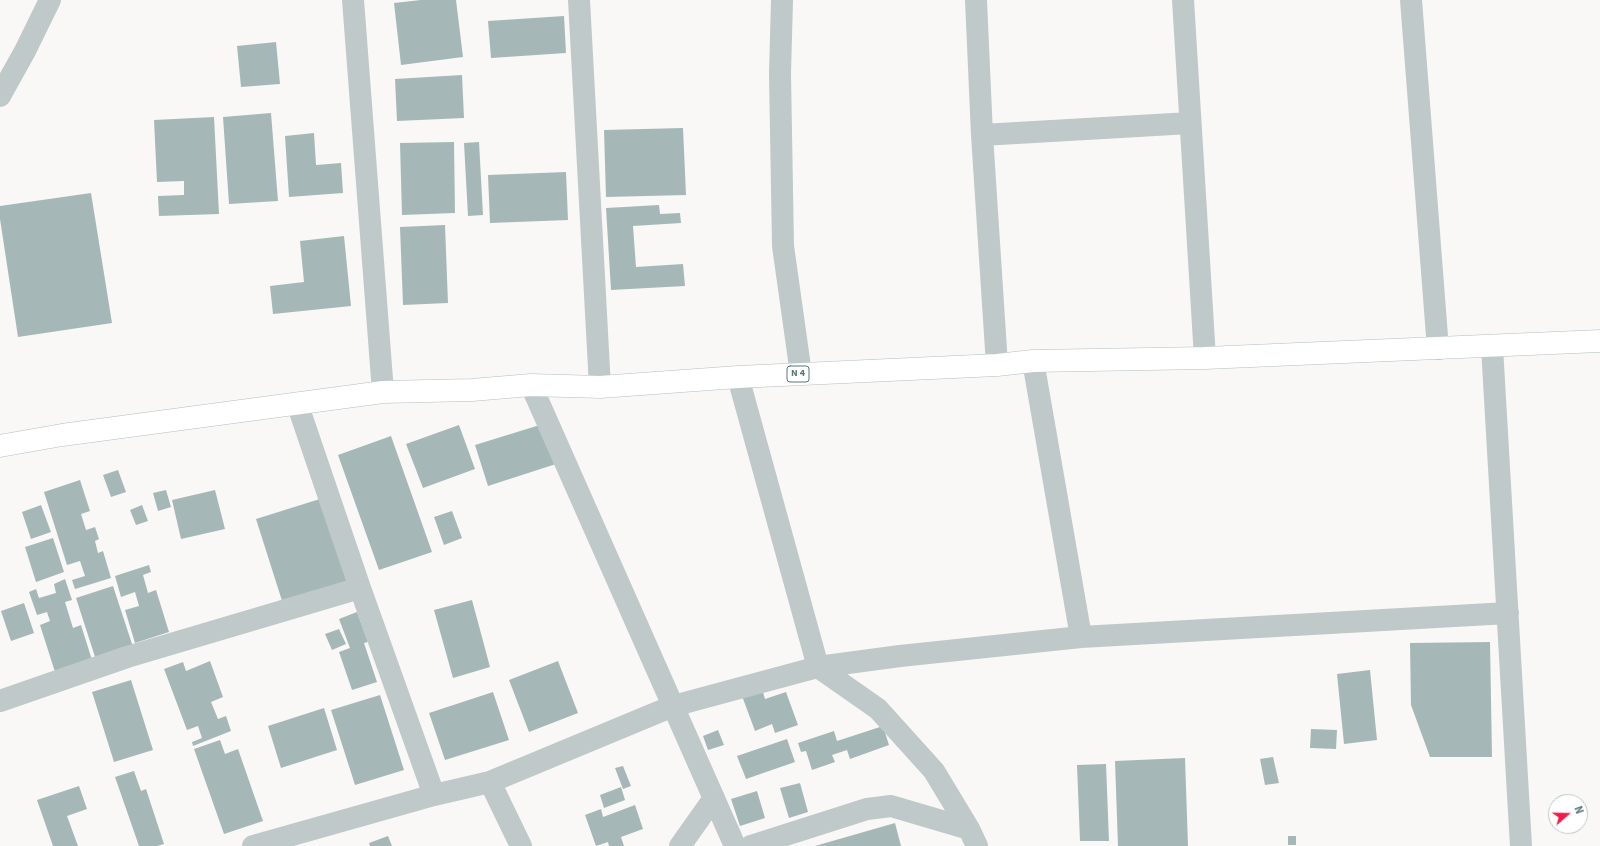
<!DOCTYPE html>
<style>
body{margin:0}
#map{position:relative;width:1600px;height:846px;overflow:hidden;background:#f9f8f6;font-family:"Source Sans 3",sans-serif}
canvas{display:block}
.north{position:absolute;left:1548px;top:794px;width:40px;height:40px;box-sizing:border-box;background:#fff;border:1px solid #bcc9c9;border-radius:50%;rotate:70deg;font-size:11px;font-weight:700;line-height:16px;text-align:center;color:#587878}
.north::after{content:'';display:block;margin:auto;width:14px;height:18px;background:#f41b4c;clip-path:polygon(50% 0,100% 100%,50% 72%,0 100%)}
</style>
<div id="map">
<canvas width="1600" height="846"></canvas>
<div class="north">N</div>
</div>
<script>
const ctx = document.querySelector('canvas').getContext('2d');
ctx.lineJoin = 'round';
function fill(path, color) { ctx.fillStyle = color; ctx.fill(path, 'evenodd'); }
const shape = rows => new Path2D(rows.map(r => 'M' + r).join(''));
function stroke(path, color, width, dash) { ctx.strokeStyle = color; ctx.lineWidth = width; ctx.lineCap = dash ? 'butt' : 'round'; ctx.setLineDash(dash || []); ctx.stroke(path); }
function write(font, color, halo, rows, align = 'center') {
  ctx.font = font + ' "Source Sans 3",sans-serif'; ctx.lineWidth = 4; ctx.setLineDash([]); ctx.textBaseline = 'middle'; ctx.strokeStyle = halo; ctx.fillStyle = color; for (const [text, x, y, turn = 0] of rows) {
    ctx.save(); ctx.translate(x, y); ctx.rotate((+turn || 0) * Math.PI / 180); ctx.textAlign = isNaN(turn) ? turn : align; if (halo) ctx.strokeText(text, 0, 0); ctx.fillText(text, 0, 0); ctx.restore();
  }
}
const building = shape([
 [421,0,456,0,463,57,401,65,394,3],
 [564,16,566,53,491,58,488,21],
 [276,42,280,84,241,87,237,46],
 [462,75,464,118,397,121,395,79],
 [271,113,278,201,229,204,223,117],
 [214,117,219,214,159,216,158,196,184,195,184,181,157,182,154,120],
 [683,128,686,195,606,197,604,130],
 [314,133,316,165,341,163,343,193,289,197,285,136],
 [454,142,455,213,402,215,400,143],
 [479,142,483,215,468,216,464,143],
 [566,172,568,220,490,223,488,175],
 [91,193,112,323,18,337,0,219,0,206],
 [659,205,660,214,680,213,681,223,633,226,636,267,683,264,685,286,611,290,606,208],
 [445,225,448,303,403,305,400,227],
 [344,236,351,306,273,314,270,286,304,282,300,241],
 [543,424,556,464,488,486,475,445],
 [459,425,475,469,423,488,406,444],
 [391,436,432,552,379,570,338,455],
 [118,470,126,492,111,497,103,475],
 [80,480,90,511,81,514,86,530,95,527,99,539,95,541,98,553,103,551,111,578,75,589,72,580,85,576,80,561,67,565,44,492],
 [166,490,171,507,158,511,153,493],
 [215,490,225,529,181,539,172,500],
 [323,498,350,583,283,604,256,519],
 [41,505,51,532,31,539,22,512],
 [142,505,148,521,136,525,130,510],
 [452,511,462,538,444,545,434,517],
 [53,538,64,572,36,582,25,547],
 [149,565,151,572,143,575,148,593,156,590,169,632,135,643,125,610,139,606,135,592,121,597,115,576],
 [65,579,72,600,65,602,73,628,81,625,92,660,55,672,40,625,50,621,47,612,37,615,29,592,36,589,39,598,56,593,54,584],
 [113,586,134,650,97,663,76,598],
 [472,600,490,667,453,678,434,610],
 [24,603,34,633,11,641,1,611],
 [357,612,368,642,364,643,377,682,352,690,339,652,350,648,339,619],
 [339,629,346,644,332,650,325,634],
 [1490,642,1492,757,1430,757,1411,705,1410,643],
 [210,661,223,697,211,702,218,719,226,716,231,731,193,746,192,742,202,738,198,726,187,730,164,669,183,662,186,671],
 [558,661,578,713,529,732,509,680],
 [1370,670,1377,740,1344,744,1337,674],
 [131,680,153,750,114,762,92,692],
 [762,689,765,699,786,692,798,725,775,733,772,724,755,731,742,696],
 [493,692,509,740,445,760,429,713],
 [380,695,404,770,355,785,331,710],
 [324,708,337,750,281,768,268,726],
 [883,726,889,745,850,759,847,750,832,755,835,762,812,770,806,751,801,752,798,743,834,731,837,741],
 [1311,729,1337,730,1336,749,1310,748],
 [718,730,724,745,708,750,703,736],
 [787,739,795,762,746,779,737,756],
 [220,740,225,754,238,749,263,821,224,834,194,749],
 [1273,757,1279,783,1265,785,1260,759],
 [1185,758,1188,846,1118,846,1115,761],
 [1106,764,1109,841,1080,841,1077,765],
 [623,766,631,786,623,789,615,768],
 [134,771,141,791,146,789,164,844,157,846,139,846,115,777],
 [800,783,808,812,789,818,780,788],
 [79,786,87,809,67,816,78,846,53,846,37,800],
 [621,787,625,800,604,808,600,795],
 [757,791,765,818,740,826,731,799],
 [635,805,643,829,621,837,624,846,609,846,608,842,596,846,585,815,601,809,603,817],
 [895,823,901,846,815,846],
 [388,836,392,846,370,846,369,843],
 [1288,836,1296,836,1296,845,1288,845]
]);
const minor = shape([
 [353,0,383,392],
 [579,0,600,387],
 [782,0,780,74,783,246,801,374],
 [976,0,982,135,997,365],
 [1183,0,1205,358],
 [1411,0,1438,349],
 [0,96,25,51,50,0],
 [982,135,1190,123],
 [1492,347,1521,846],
 [1033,361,1081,637],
 [738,377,818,667,878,709,934,771,969,829,977,846],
 [531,385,735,846],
 [297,403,360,588,434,795],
 [0,701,127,657,360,588],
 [490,782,521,846],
 [253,846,434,795,490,782,673,706,818,667,900,656,1081,637,1508,613],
 [680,846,714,798],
 [751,846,867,809,891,806,969,829]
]);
const major = shape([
 [0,446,62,435,383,392,472,390,531,385,600,387,738,377,997,365,1033,361,1205,358,1600,341]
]);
const shields = [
 [798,374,22]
];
const shieldNames = [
 ["N 4",798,374]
];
fill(building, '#a5b8b7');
stroke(major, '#b3bebe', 23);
stroke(minor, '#bfc9c9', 22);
stroke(major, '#fff', 22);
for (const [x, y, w] of shields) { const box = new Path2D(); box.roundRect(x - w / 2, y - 8, w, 16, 3); ctx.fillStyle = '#fff'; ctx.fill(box); stroke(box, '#587878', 1); }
write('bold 10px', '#587878', null, shieldNames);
</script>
